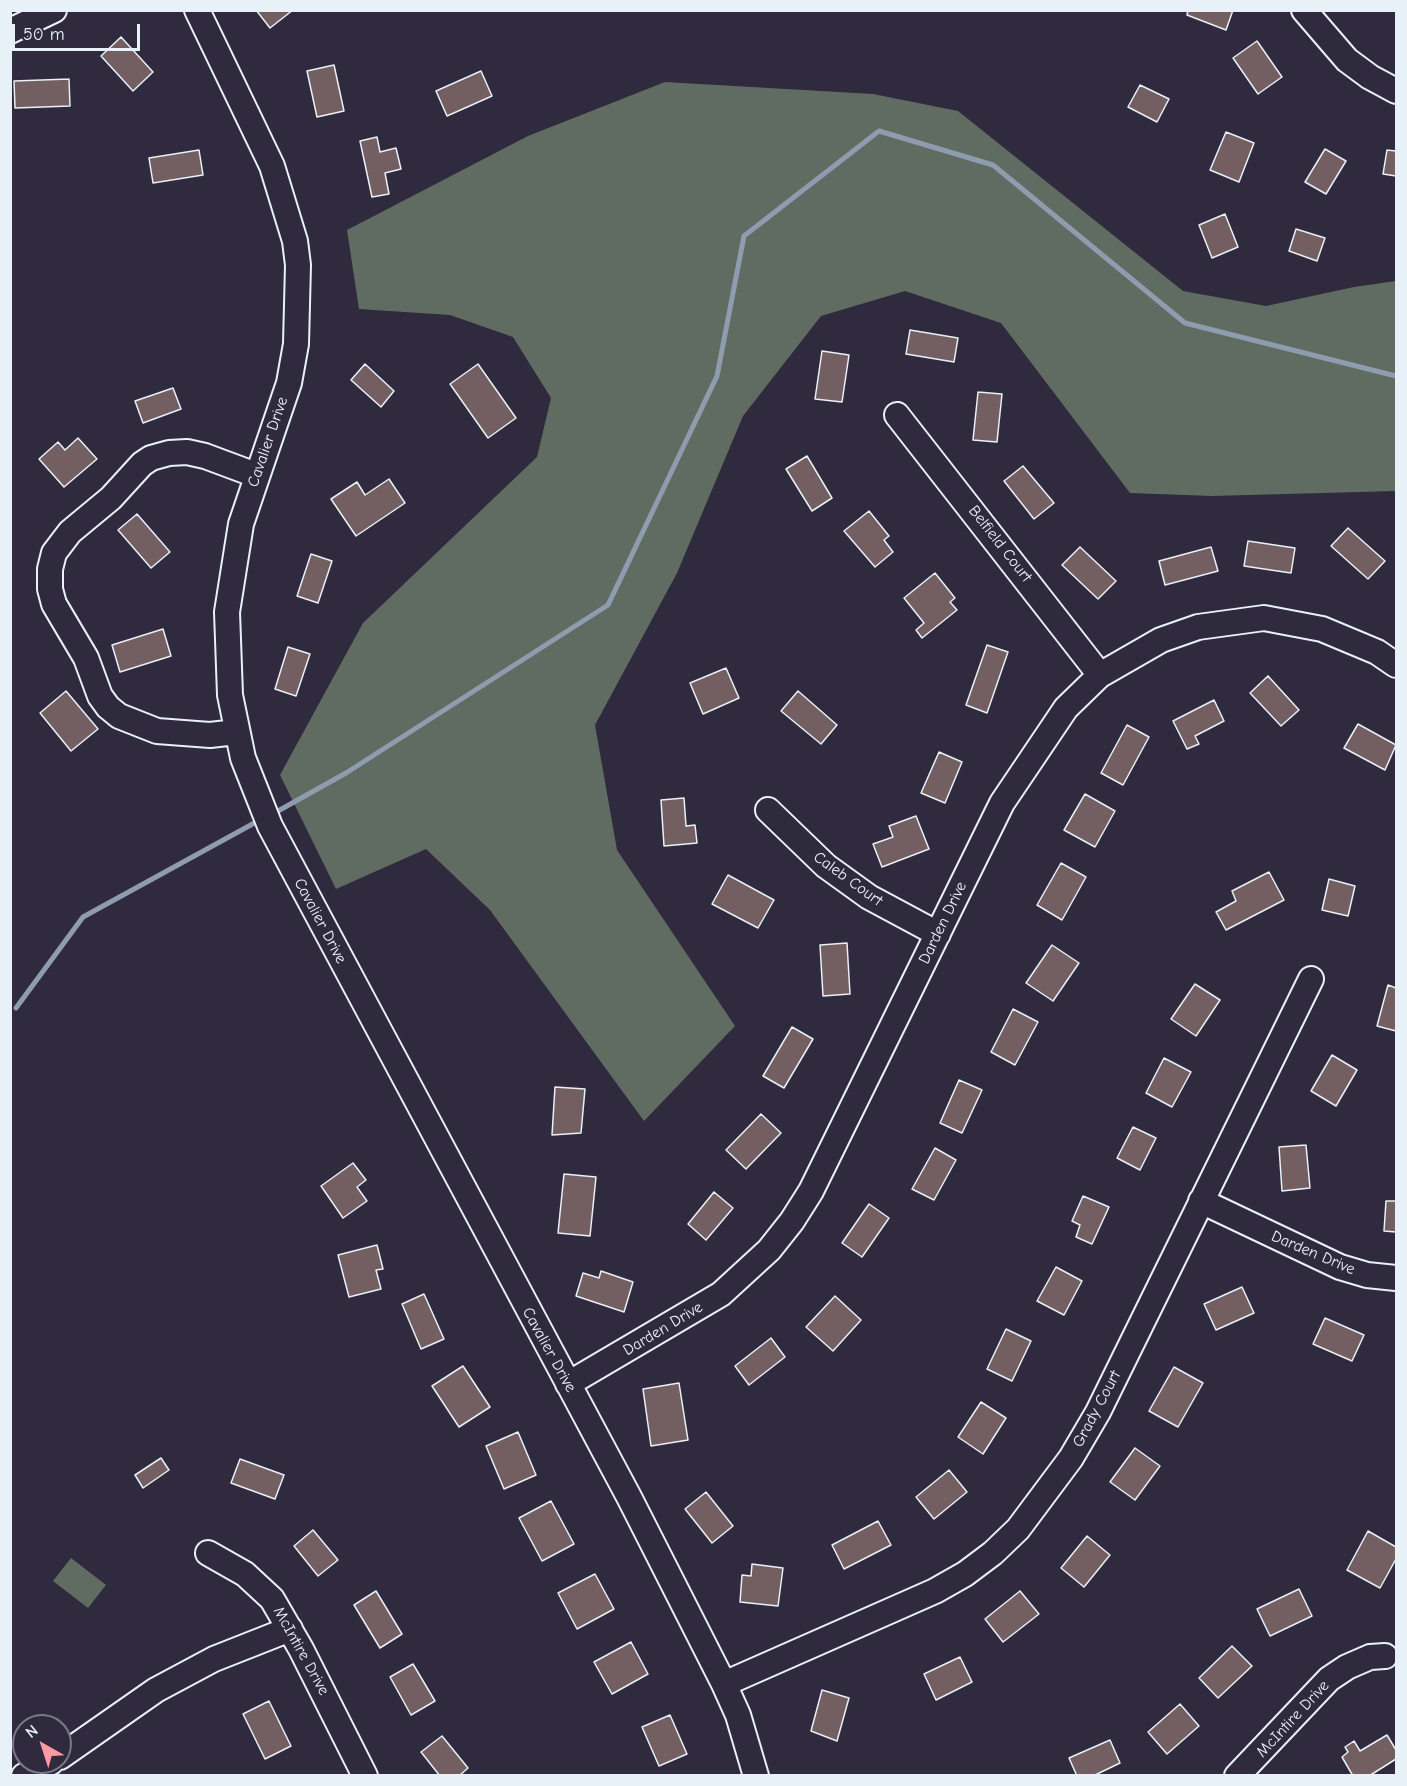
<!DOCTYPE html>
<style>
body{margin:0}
#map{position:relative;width:1407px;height:1786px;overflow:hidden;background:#2f2a3d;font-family:"Comic Neue",sans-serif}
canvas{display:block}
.frame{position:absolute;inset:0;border:12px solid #e8f1f8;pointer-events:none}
.north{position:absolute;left:12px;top:1714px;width:60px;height:60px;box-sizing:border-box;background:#2f2a3d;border:2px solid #797a88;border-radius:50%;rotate:321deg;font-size:16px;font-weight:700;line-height:24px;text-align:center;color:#e8f1f8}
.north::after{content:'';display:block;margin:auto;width:21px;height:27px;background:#ff9aa2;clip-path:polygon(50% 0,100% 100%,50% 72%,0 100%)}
.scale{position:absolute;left:12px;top:24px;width:128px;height:27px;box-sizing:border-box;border:3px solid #e8f1f8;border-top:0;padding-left:8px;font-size:18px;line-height:21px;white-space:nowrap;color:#e8f1f8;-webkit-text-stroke:4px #2f2a3d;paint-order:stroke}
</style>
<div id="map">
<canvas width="1407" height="1786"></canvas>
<div class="frame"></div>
<div class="north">N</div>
<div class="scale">50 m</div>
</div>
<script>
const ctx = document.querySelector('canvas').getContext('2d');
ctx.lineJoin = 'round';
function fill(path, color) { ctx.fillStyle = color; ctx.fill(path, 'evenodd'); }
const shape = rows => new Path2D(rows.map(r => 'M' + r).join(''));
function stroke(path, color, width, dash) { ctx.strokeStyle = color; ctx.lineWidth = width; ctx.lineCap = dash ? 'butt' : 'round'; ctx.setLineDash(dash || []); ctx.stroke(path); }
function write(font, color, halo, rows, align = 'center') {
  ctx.font = font + ' "Comic Neue",sans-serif'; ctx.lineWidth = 5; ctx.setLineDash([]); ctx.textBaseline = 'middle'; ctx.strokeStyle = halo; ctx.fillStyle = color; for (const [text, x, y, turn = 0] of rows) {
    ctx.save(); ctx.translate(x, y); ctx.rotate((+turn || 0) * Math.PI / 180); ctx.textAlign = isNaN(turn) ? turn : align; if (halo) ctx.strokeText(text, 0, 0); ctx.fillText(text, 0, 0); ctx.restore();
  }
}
const green = shape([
 [665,82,873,94,958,111,1183,291,1266,306,1354,287,1396,281,1396,491,1212,496,1130,493,1001,323,905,291,821,316,743,416,677,573,595,725,617,850,735,1026,644,1121,490,910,426,849,336,889,280,775,363,623,537,457,551,398,513,337,450,315,359,309,347,230,528,136],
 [71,1558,106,1585,88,1608,53,1581]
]);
const stream = shape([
 [278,811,346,773,608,605,717,376,744,236,879,131,993,165,1185,323,1396,376],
 [16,1008,83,917,258,821]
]);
const building = shape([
 [256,10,293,10,270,28,256,10],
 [1188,10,1233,10,1226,30,1187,15,1188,10],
 [121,37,153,72,133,91,101,56,121,37],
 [1257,41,1282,77,1258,94,1233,58,1257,41],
 [334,65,344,111,317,117,307,71,334,65],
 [481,71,492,96,447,116,436,91,481,71],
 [69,79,70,106,15,108,14,81,69,79],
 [1140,85,1169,99,1157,122,1128,107,1140,85],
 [1226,132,1254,143,1239,182,1210,170,1226,132],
 [377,137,380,152,396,148,401,169,385,173,389,194,372,197,360,141,377,137],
 [1325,149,1346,161,1326,194,1305,182,1325,149],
 [199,150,203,175,153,183,149,158,199,150],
 [1387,150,1396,151,1396,176,1383,174,1387,150],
 [1225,214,1238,247,1212,258,1199,225,1225,214],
 [1296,229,1325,238,1317,261,1289,251,1296,229],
 [910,330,958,338,954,362,906,354,910,330],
 [822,351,849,355,842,402,815,399,822,351],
 [365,364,394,391,381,407,351,380,365,364],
 [478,364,516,418,488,438,450,384,478,364],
 [173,388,181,409,143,423,135,401,173,388],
 [978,392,1002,394,997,442,973,440,978,392],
 [78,438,97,459,64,487,39,459,58,442,65,450,78,438],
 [807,456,832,498,812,511,786,469,807,456],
 [1023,466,1054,503,1034,519,1004,481,1023,466],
 [389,479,405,503,356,536,331,499,357,482,365,495,389,479],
 [869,511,889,536,884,540,893,552,875,567,844,531,869,511],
 [137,514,170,552,151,568,118,530,137,514],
 [1348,528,1385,561,1368,579,1331,546,1348,528],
 [1248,541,1295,548,1291,573,1244,566,1248,541],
 [1080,547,1116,581,1098,599,1062,565,1080,547],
 [1211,547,1218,571,1165,585,1159,561,1211,547],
 [311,554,332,561,318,603,297,596,311,554],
 [935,573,955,598,950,602,957,610,922,638,916,630,924,623,904,598,935,573],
 [163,629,171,656,120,672,112,645,163,629],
 [987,645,1008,652,987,713,966,705,987,645],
 [288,647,310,654,296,696,275,689,288,647],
 [726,668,739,698,703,714,690,683,726,668],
 [1268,676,1299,710,1281,726,1250,693,1268,676],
 [66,691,98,729,71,751,40,713,66,691],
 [798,691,837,725,821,744,781,711,798,691],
 [1214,700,1224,721,1195,736,1199,744,1187,749,1173,721,1214,700],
 [1358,724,1396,745,1385,770,1344,748,1358,724],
 [1127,725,1149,737,1123,785,1101,773,1127,725],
 [939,752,962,762,945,803,921,793,939,752],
 [1085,794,1115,811,1095,847,1064,830,1085,794],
 [684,798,686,826,695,825,697,843,664,846,661,800,684,798],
 [916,816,929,849,882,867,873,844,893,837,889,826,916,816],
 [1061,863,1086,877,1062,920,1037,905,1061,863],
 [1269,872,1284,900,1226,930,1216,912,1236,901,1232,891,1269,872],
 [728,875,774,900,758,928,712,904,728,875],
 [1329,879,1355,886,1348,916,1322,910,1329,879],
 [847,943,850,994,823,996,820,945,847,943],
 [1052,945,1079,963,1053,1001,1026,983,1052,945],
 [1195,984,1220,1000,1196,1036,1171,1019,1195,984],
 [1388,985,1396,988,1396,1031,1377,1026,1388,985],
 [1013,1009,1038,1022,1015,1065,991,1052,1013,1009],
 [792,1027,813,1039,784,1088,763,1076,792,1027],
 [1332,1055,1357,1070,1336,1106,1311,1091,1332,1055],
 [1164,1058,1191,1072,1172,1107,1146,1093,1164,1058],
 [959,1080,982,1090,962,1133,940,1123,959,1080],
 [555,1087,585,1089,581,1133,552,1135,555,1087],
 [761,1114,781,1133,746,1169,726,1150,761,1114],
 [1133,1127,1156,1138,1140,1170,1117,1158,1133,1127],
 [1306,1145,1310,1188,1282,1191,1279,1147,1306,1145],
 [935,1148,956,1160,934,1200,912,1189,935,1148],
 [353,1163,366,1180,357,1187,367,1201,343,1218,321,1186,353,1163],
 [564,1174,596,1177,590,1236,558,1233,564,1174],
 [714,1192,733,1208,706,1240,688,1224,714,1192],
 [1083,1196,1109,1207,1092,1244,1076,1237,1080,1225,1072,1221,1083,1196],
 [1386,1201,1396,1201,1396,1232,1384,1231,1386,1201],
 [869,1204,889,1218,862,1257,842,1243,869,1204],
 [377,1245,383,1269,376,1270,381,1289,349,1297,338,1255,377,1245],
 [1056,1267,1082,1281,1064,1315,1037,1301,1056,1267],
 [601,1271,633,1282,624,1312,576,1296,583,1273,599,1278,601,1271],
 [1242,1287,1254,1313,1216,1330,1204,1304,1242,1287],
 [424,1294,444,1339,421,1349,402,1304,424,1294],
 [835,1296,861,1320,833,1351,806,1327,835,1296],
 [1325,1318,1364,1335,1352,1361,1313,1344,1325,1318],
 [1006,1329,1031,1341,1012,1381,987,1369,1006,1329],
 [771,1338,785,1357,749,1385,735,1366,771,1338],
 [463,1366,490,1407,459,1427,432,1386,463,1366],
 [1174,1367,1203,1383,1178,1427,1149,1411,1174,1367],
 [679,1383,688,1440,651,1446,643,1389,679,1383],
 [981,1402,1006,1418,983,1454,958,1437,981,1402],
 [518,1432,536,1475,504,1489,486,1446,518,1432],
 [1135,1448,1160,1466,1135,1500,1110,1482,1135,1448],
 [161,1458,169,1470,143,1488,135,1475,161,1458],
 [240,1459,284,1475,275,1499,231,1483,240,1459],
 [949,1470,967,1492,934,1519,916,1497,949,1470],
 [706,1492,733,1526,712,1543,685,1509,706,1492],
 [551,1501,574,1544,542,1561,519,1518,551,1501],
 [878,1521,891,1545,844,1569,832,1545,878,1521],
 [313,1530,338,1560,318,1576,294,1546,313,1530],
 [1368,1531,1396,1547,1396,1559,1380,1588,1347,1570,1368,1531],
 [1087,1536,1110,1555,1084,1587,1061,1568,1087,1536],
 [752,1564,783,1568,778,1606,740,1602,742,1575,751,1576,752,1564],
 [595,1574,614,1609,577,1629,558,1593,595,1574],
 [1299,1589,1312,1616,1270,1636,1257,1609,1299,1589],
 [376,1591,402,1634,380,1648,354,1605,376,1591],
 [1020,1591,1039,1614,1003,1642,985,1619,1020,1591],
 [631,1642,648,1674,612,1694,594,1662,631,1642],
 [1232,1646,1252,1666,1218,1698,1199,1678,1232,1646],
 [960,1657,972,1682,936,1700,924,1674,960,1657],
 [413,1664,435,1701,411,1715,390,1677,413,1664],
 [822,1690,849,1698,837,1741,811,1731,822,1690],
 [269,1701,291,1746,265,1759,243,1714,269,1701],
 [1180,1704,1199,1726,1167,1754,1148,1732,1180,1704],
 [670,1715,687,1754,659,1766,642,1727,670,1715],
 [1387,1735,1396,1750,1396,1759,1369,1776,1353,1776,1342,1757,1348,1752,1345,1747,1354,1741,1360,1751,1387,1735],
 [442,1736,468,1768,459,1776,440,1776,421,1752,442,1736],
 [1110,1740,1120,1763,1093,1776,1077,1776,1069,1758,1110,1740]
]);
const minor = shape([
 [197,10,272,166,295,241,298,265,296,344,289,383,241,524,227,612,230,695,243,758,270,826,629,1497,724,1684,738,1715,756,1776],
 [1304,10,1347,60,1370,77,1396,91],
 [10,31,54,10],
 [897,415,1100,675],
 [236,732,210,735,157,731,119,716,108,707,100,696,86,658,54,604,50,589,50,569,54,553,70,532,111,498,142,464,151,458,169,453,187,452,205,456,256,475],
 [768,810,826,866,869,897,938,934],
 [1201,1201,1340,1267,1367,1275,1396,1278],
 [568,1384,721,1294,769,1250,792,1221,811,1191,1002,803,1066,708,1100,675,1161,640,1198,627,1264,618,1322,629,1377,652,1396,665],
 [208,1553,245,1574,272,1599,301,1649,365,1776],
 [724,1684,935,1591,965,1574,993,1553,1018,1529,1071,1458,1098,1412,1311,979],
 [60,1757,156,1690,214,1659,290,1629],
 [24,1776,51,1762],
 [1237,1776,1329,1679,1347,1667,1370,1657,1385,1656]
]);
const streetNames = [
 ["Cavalier Drive",268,442,-71],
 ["Belfield Court",1000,544,52],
 ["Caleb Court",848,879,36],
 ["Cavalier Drive",320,921,62],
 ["Darden Drive",943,923,-64],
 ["Darden Drive",1313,1253,23],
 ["Darden Drive",663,1329,-31],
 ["Cavalier Drive",549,1350,61],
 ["Grady Court",1097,1409,-62],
 ["McIntire Drive",301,1651,61],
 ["McIntire Drive",1293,1719,-47]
];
fill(green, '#606c61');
stroke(stream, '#8f9caf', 5);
fill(building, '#735e61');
stroke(building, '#e8f1f8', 1.5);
stroke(minor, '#e8f1f8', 28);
stroke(minor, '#2f2a3d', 24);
write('16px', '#e8f1f8', '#2f2a3d', streetNames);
</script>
